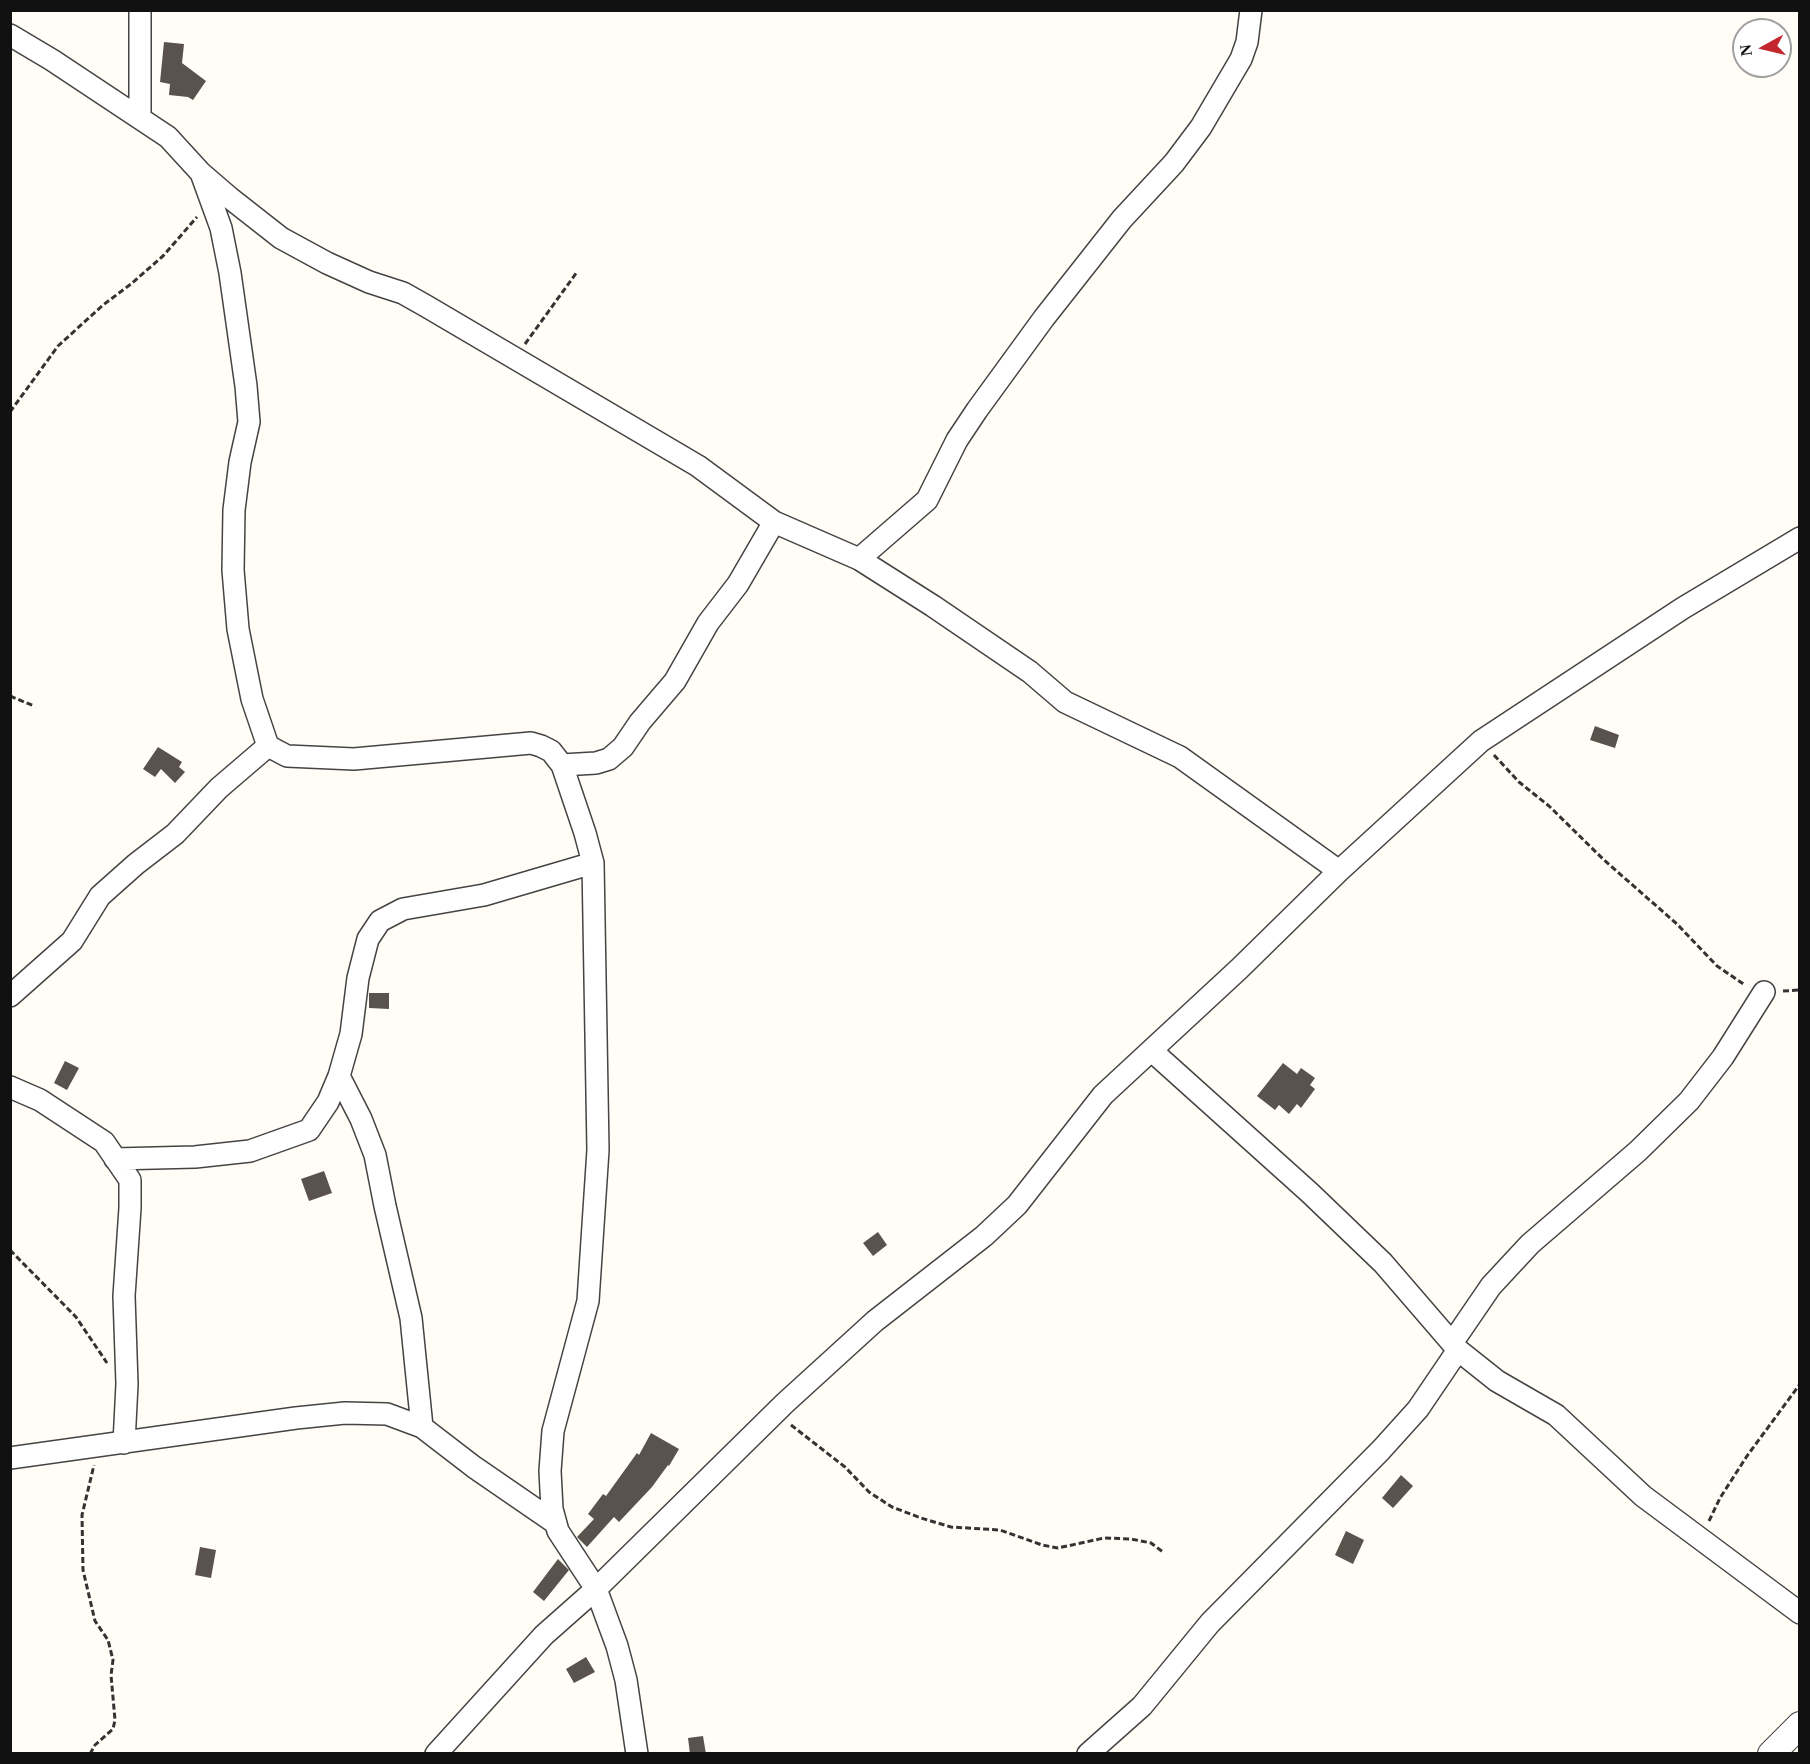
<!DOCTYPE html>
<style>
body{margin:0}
#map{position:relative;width:1810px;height:1764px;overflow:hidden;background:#fffdf5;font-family:"Times New Roman",serif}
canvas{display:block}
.frame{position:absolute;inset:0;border:12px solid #111;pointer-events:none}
.north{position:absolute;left:1732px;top:18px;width:60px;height:60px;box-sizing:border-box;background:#fff;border:2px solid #a0a0a0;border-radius:50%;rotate:262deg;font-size:16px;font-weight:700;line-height:24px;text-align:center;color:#111}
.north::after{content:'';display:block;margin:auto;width:21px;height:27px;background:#c4262e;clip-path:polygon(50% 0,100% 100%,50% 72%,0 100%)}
</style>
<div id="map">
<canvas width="1810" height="1764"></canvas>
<div class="frame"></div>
<div class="north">N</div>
</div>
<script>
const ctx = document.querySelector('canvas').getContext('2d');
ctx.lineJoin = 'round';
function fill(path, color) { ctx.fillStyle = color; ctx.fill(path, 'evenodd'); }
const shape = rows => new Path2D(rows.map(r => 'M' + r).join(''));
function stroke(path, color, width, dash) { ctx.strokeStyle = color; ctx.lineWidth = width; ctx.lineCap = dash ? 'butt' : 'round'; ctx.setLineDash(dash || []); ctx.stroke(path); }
const building = shape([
 [164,42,184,44,182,63,206,81,193,100,188,97,169,95,170,84,160,82],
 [1595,726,1619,735,1615,748,1590,740],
 [158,747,182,762,179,767,185,772,175,783,161,769,155,777,143,769],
 [369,993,389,993,389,1009,369,1008],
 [65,1061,79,1068,67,1090,54,1083],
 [1283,1063,1297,1074,1301,1068,1315,1078,1310,1085,1315,1089,1301,1108,1297,1104,1289,1114,1279,1105,1275,1110,1257,1096],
 [324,1171,332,1193,309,1201,301,1179],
 [878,1232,887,1245,873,1256,863,1243],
 [651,1433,679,1449,669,1466,668,1465,652,1487,619,1522,614,1517,587,1547,577,1537,594,1519,588,1514,603,1494,606,1496,637,1453,639,1455],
 [1401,1475,1413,1486,1393,1508,1382,1498],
 [1346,1531,1364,1540,1353,1564,1335,1555],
 [200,1547,216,1550,211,1578,195,1575],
 [558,1559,569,1570,544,1601,533,1592],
 [586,1657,595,1672,574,1683,566,1669],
 [703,1736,706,1754,690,1754,688,1738]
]);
const path = shape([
 [525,344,577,272],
 [10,412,58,346,103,305,131,284,163,256,197,217],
 [10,696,34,706],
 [1494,755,1519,782,1549,806,1604,860,1677,924,1717,966,1745,985],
 [1783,991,1800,990],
 [10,1250,76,1317,107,1363],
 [791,1425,845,1467,869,1492,892,1507,921,1518,951,1527,1000,1530,1042,1545,1058,1548,1104,1538,1131,1539,1151,1543,1163,1552],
 [1709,1521,1720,1498,1747,1456,1800,1384],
 [90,1754,95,1745,113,1729,115,1720,111,1675,113,1660,108,1640,95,1621,83,1570,82,1515,94,1465]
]);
const minor = shape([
 [140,10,140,117],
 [10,35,52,60,168,137,201,173,230,198,281,238,327,263,369,282,403,293,426,306,698,466,774,522,859,559,933,606,1030,672,1065,702,1180,757,1339,871],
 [201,173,221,228,230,273,246,386,249,422,240,462,234,510,233,570,238,629,252,699,268,746,287,756,354,759,531,743,541,746,551,751,562,765,585,833,593,863,598,1150,588,1301,553,1431,550,1471,552,1509,558,1531,596,1589,617,1646,626,1680,637,1754],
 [859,559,927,500,957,440,977,410,1044,318,1122,219,1174,163,1201,127,1241,59,1247,42,1251,10],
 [562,765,596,763,609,759,623,747,640,722,675,681,708,623,738,584,774,522],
 [10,996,72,941,100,896,136,864,175,834,219,788,268,746],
 [1152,1051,1310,1193,1383,1263,1458,1350,1497,1381,1556,1415,1643,1496,1800,1613],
 [339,1076,361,1119,375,1155,385,1206,411,1318,422,1427],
 [10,1087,40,1100,104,1142,130,1180,130,1208,124,1296,127,1384,124,1443],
 [115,1159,195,1157,250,1151,309,1130,328,1102,339,1076,351,1034,358,978,368,939,380,921,403,909,484,895,593,863],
 [1452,1343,1491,1286,1530,1244,1638,1151,1689,1101,1723,1057,1764,992],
 [10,1458,296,1418,345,1413,387,1414,422,1427,474,1467,554,1522],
 [436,1754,544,1635,596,1589,785,1403,875,1321,984,1236,1017,1205,1103,1095,1239,969,1339,871,1481,741,1683,608,1800,538],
 [1088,1754,1142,1706,1210,1623,1381,1450,1418,1409,1458,1350]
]);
const tertiary = shape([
 [1771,1754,1800,1725]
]);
fill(building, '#5a524d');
stroke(minor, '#444', 24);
stroke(tertiary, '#444', 28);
stroke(path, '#333', 3, [6, 3]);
stroke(minor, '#fff', 21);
stroke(tertiary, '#fff', 26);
</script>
